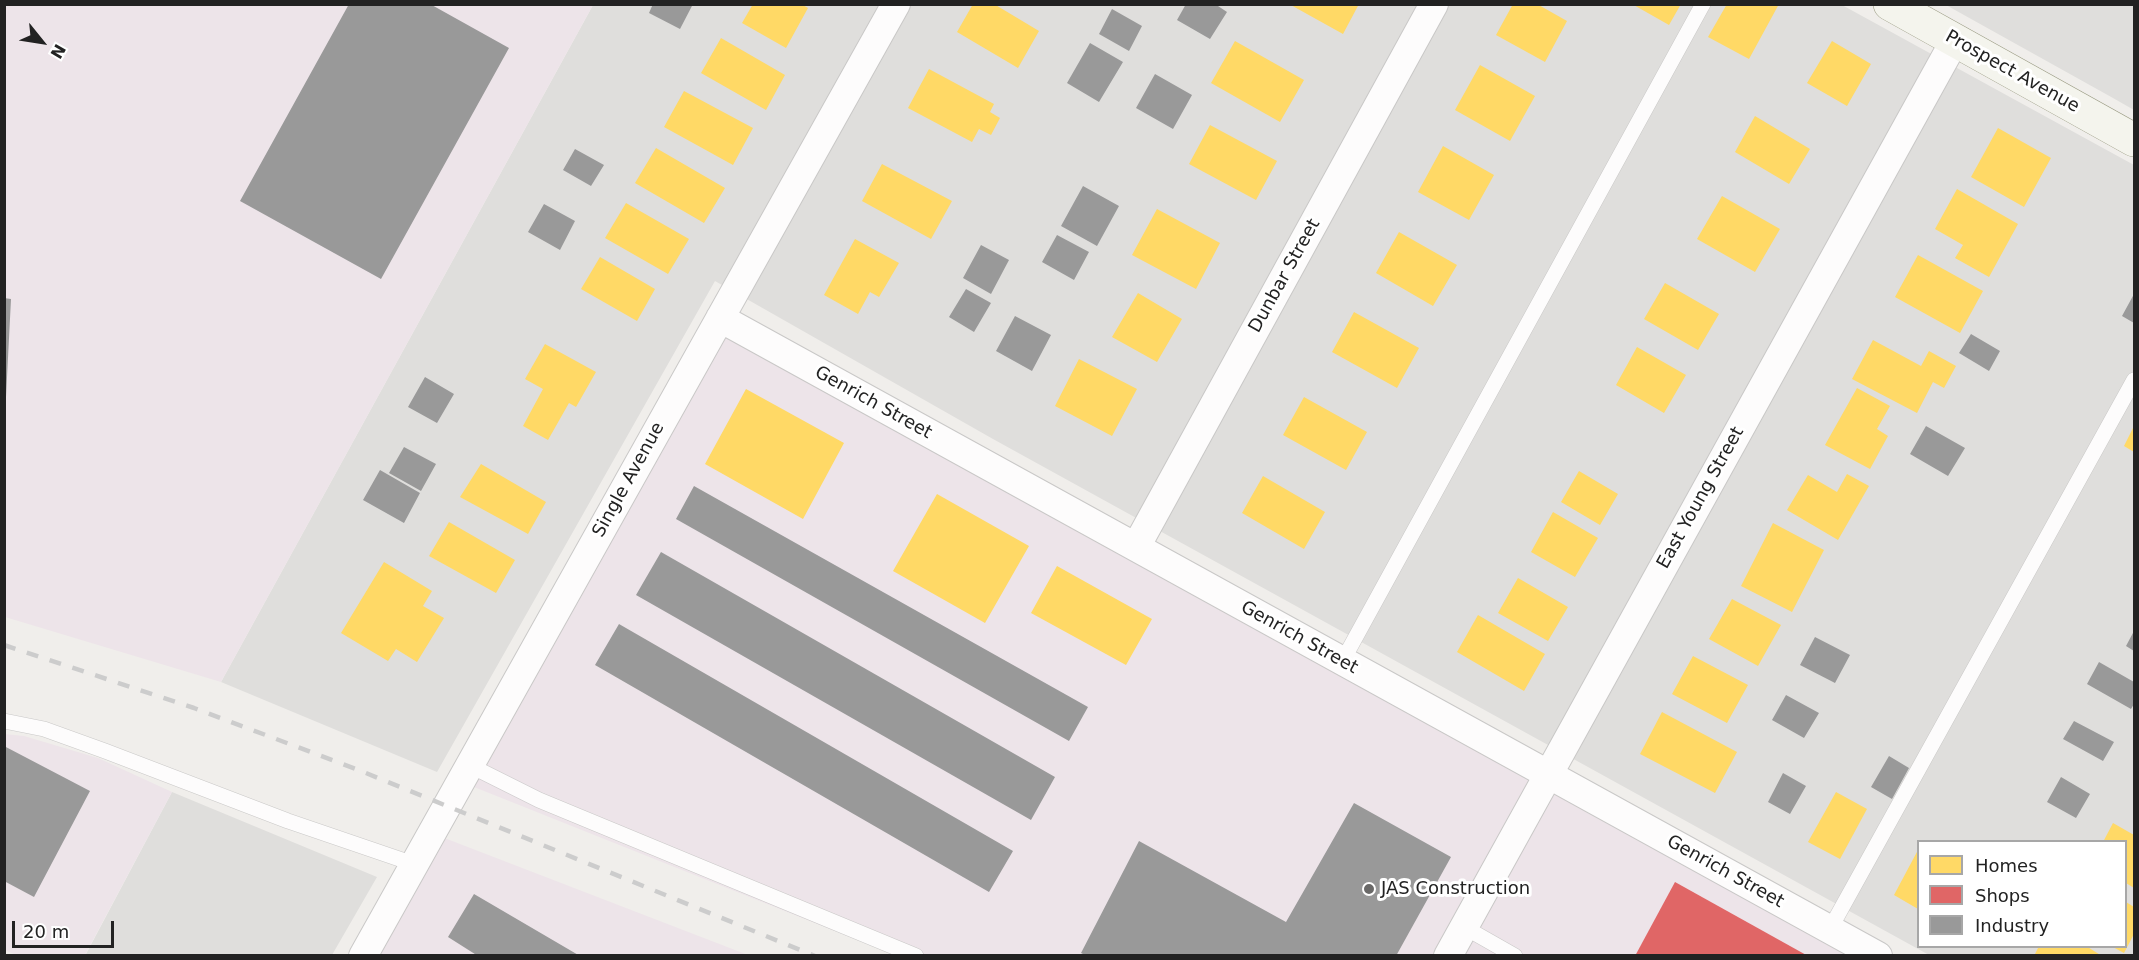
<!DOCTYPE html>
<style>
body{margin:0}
#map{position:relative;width:2139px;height:960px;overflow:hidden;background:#f0eeeb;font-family:"DejaVu Sans",sans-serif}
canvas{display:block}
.frame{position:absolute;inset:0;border:6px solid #222;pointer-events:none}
.legend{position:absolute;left:1917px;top:840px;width:210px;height:108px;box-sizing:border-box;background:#fff;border:2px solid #a7a7a7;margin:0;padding:8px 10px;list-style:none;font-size:18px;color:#222}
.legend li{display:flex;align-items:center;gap:12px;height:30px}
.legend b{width:30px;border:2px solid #a7a7a7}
.north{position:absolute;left:12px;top:12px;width:60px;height:60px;-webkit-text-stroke:4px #fff;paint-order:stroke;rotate:120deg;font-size:16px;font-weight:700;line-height:24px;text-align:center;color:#222}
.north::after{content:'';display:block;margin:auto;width:21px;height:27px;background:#222;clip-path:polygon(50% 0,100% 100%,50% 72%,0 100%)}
.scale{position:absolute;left:12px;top:921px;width:102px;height:27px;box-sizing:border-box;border:3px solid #222;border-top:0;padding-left:8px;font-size:18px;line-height:21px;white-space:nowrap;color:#222;-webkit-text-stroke:4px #fff;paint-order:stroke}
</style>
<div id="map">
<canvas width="2139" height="960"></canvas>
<div class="frame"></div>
<ul class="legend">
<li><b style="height:16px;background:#ffd966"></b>Homes</li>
<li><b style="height:16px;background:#e06666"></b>Shops</li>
<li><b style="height:16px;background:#999"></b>Industry</li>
</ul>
<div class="north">N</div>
<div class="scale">20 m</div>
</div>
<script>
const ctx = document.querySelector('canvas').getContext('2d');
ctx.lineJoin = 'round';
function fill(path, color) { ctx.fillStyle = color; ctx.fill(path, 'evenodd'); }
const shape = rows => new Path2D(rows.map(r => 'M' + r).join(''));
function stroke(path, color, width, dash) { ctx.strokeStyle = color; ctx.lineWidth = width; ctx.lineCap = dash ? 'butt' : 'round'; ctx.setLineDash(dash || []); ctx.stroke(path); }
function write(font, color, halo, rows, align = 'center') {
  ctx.font = font + ' "DejaVu Sans",sans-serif'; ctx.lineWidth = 6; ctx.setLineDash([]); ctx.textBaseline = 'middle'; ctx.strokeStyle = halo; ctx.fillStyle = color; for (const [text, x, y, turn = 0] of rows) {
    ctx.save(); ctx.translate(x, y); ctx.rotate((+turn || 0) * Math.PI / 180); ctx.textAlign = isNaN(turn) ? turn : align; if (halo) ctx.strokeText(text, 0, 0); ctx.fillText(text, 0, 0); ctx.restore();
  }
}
const residential = shape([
 [593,5,1842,5,2134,165,2134,955,1929,955,993,439,715,281,437,772,221,682],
 [1918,842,2126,842,2126,946,1918,946],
 [1946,5,2134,5,2134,110,2113,98],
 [172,792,377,877,332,955,85,956]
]);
const industrial = shape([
 [4,5,593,5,221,682,5,617],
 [720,318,1878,955,895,955,464,783],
 [4,734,24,736,98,758,172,792,85,955,16,955,5,950],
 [434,834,748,955,363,956]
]);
const homes = shape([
 [753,4,801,4,808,8,786,48,742,23],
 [973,4,994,4,1039,31,1018,68,957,32],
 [1289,4,1359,4,1343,34],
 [1513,4,1537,4,1567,21,1545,62,1496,35],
 [1632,4,1681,4,1669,25],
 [1727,4,1779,4,1749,59,1708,37],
 [721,38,785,75,766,110,701,73],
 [1235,41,1304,80,1280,122,1211,83],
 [1832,41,1871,64,1847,106,1807,83],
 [1480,65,1535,96,1510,141,1455,110],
 [929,69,994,104,990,112,1000,118,991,135,979,129,972,142,908,108],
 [684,91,753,128,733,165,664,127],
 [1755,116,1810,149,1789,184,1735,152],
 [1210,125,1277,161,1256,200,1189,164],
 [1998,128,2051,158,2024,207,1971,177],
 [1443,146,1494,175,1469,220,1418,192],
 [656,148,725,188,704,223,635,183],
 [882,164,952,201,931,239,862,201],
 [1957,189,2018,224,1989,277,1955,258,1963,245,1935,229],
 [1722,196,1780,229,1755,272,1697,239],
 [626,203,689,239,668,274,605,238],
 [1157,209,1220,243,1196,289,1132,255],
 [1399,232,1457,265,1433,306,1376,273],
 [855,239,899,263,879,297,870,292,858,314,824,295],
 [1918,255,1983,291,1960,333,1895,297],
 [600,257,655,289,637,321,581,289],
 [1665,283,1719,314,1698,350,1644,319],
 [1138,293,1182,319,1157,362,1112,337],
 [1354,312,1419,348,1397,388,1332,352],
 [1873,340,1921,366,1929,351,1956,366,1944,388,1933,382,1917,413,1852,379],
 [545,344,596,372,576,407,569,403,548,440,523,426,543,389,525,379],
 [1637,347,1686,375,1664,413,1616,385],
 [1079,359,1137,389,1112,436,1055,406],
 [1857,388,1890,406,1877,429,1888,436,1870,469,1825,445],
 [746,389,844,443,803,519,705,464],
 [1304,397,1367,432,1346,470,1283,435],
 [2134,426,2134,452,2124,446],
 [481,464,546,502,528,534,460,497],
 [1579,471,1618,494,1600,525,1561,502],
 [1847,474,1869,486,1838,540,1787,510,1808,475,1837,492],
 [1263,476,1325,512,1304,549,1242,513],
 [937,494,1029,546,985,623,893,571],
 [1553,512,1598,538,1575,577,1531,552],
 [449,522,515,560,496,593,429,556],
 [1773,523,1824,550,1792,612,1741,586],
 [384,562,432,591,423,606,444,618,417,662,396,649,388,661,341,633],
 [1057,566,1152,619,1126,665,1031,613],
 [1518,578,1568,607,1548,641,1498,613],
 [1732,599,1781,625,1758,666,1709,639],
 [1478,615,1545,654,1524,691,1457,652],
 [1693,656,1748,685,1727,723,1672,694],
 [1662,712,1737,752,1715,793,1640,754],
 [1836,792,1867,809,1840,859,1808,842],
 [2113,823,2134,835,2134,888,2126,883,2126,842,2103,842],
 [1918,850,1918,909,1894,895],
 [2126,902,2134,907,2134,934,2124,953,2111,946,2126,946],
 [2039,946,2086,946,2102,956,2034,956]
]);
const shops = shape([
 [1675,882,1808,956,1635,956]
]);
const industry = shape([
 [349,4,430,4,509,48,381,279,240,201],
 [653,4,693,4,680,29,649,13],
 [1186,4,1215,4,1227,12,1210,39,1177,20],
 [1112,9,1142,26,1129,51,1099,34],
 [1090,43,1123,62,1099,102,1067,83],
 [1155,74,1192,95,1173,129,1136,108],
 [575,149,604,165,591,186,563,170],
 [1083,186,1119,206,1097,246,1061,226],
 [544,204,575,221,560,250,528,232],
 [1057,235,1089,252,1074,280,1042,262],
 [981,245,1009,260,991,294,963,278],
 [966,289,991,303,974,332,949,317],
 [2134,294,2134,323,2122,316],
 [4,298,11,299,6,397,4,397],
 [1015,316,1051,335,1032,371,996,351],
 [1971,334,2000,351,1989,371,1959,353],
 [425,377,454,394,437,423,408,407],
 [1926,426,1965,448,1948,476,1910,454],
 [404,447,436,464,421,491,389,473],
 [380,470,420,493,404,523,363,500],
 [694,486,1088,707,1069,741,676,519],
 [661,552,1055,777,1031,820,636,595],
 [619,624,1013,851,989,892,595,665],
 [2134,631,2134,651,2126,646],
 [1815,637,1850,655,1835,683,1800,665],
 [2099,662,2134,682,2134,704,2131,709,2087,684],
 [1786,695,1819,713,1804,738,1772,720],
 [2074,721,2114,742,2103,761,2063,739],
 [4,746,90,791,34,897,4,881],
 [1889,756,1909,768,1892,799,1871,787],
 [1783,773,1806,786,1790,814,1768,802],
 [2061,777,2090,794,2076,818,2047,802],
 [1354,803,1451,857,1396,956,1087,956,1081,953,1139,841,1286,922],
 [474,894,580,956,478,956,448,937]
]);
const lane = shape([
 [1342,662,1703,4],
 [4,721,44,729,105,751,288,821,414,864],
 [469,765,539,800,916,956],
 [1464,927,1515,956],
 [1830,929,2134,380]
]);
const street = shape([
 [720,318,1878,956],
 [1136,547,1434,4],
 [363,956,896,4],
 [1448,956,1955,40]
]);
const secondary = shape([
 [1890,4,2134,140]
]);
const rail = shape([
 [4,645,194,708,361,771,815,956]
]);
const markers = [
 [1369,889,6,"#6a6968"]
];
const streetNames = [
 ["Prospect Avenue",2012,72,29],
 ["Dunbar Street",1285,276,-61],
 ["Genrich Street",873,403,29],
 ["Single Avenue",629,480,-61],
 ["East Young Street",1701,498,-61],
 ["Genrich Street",1299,638,29],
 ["Genrich Street",1725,872,29]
];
const poiNames = [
 ["JAS Construction",1381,889]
];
fill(residential, '#dfdedc');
fill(industrial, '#ede4e9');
fill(homes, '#ffd966');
fill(shops, '#e06666');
fill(industry, '#999');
stroke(lane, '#c9c8c7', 16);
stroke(street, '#c9c8c7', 30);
stroke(secondary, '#999a82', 34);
stroke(lane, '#fdfcfc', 15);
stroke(street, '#fdfcfc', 28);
stroke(secondary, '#f4f4ed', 33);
stroke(rail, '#ccc', 4.5, [12, 12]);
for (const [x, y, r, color] of markers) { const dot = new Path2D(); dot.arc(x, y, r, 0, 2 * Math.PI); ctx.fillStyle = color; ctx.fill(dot); stroke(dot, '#fff', 2); }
write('18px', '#222', '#fff', streetNames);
write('18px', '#222', '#fff', poiNames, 'left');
</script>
